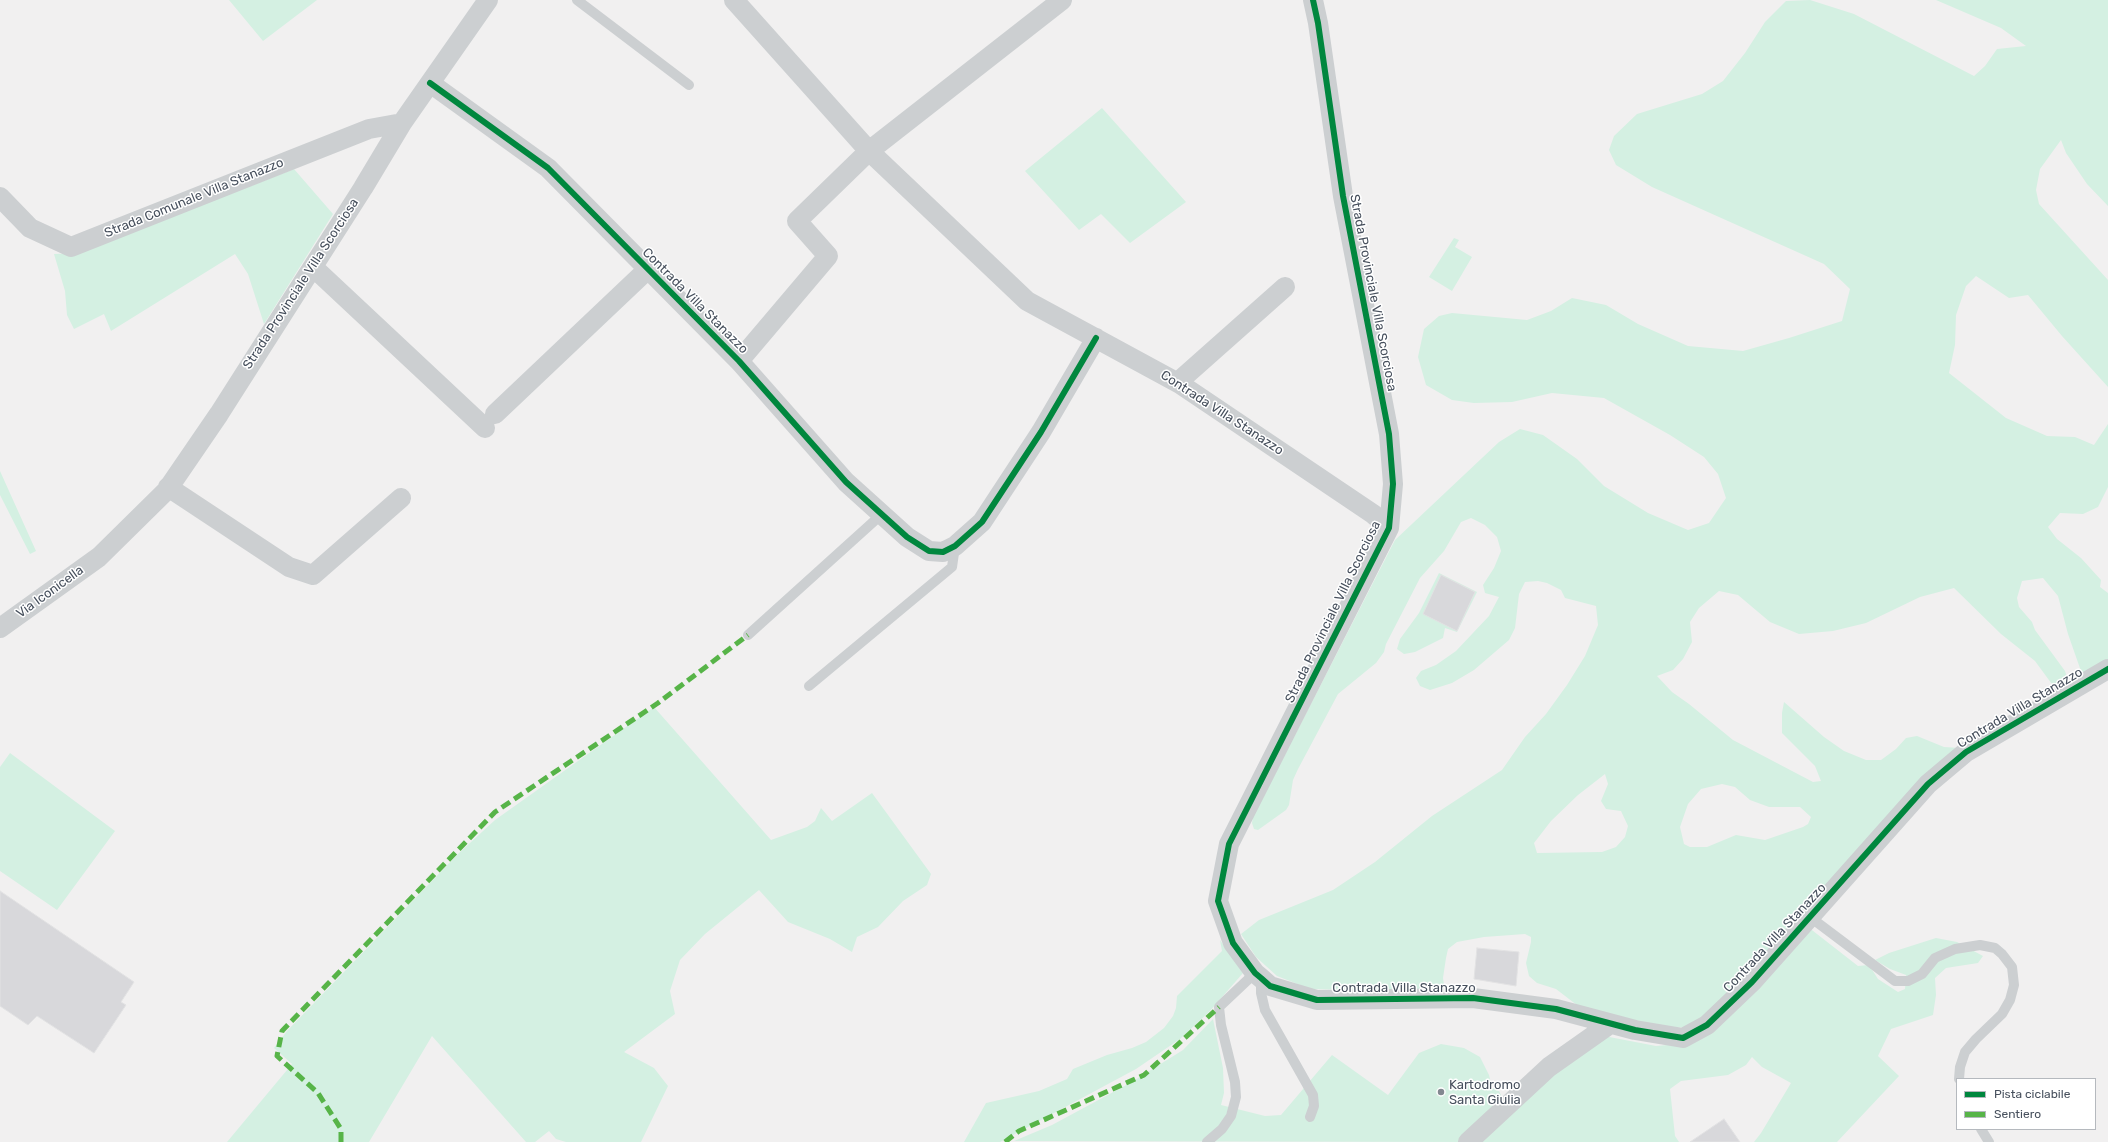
<!DOCTYPE html>
<style>
body{margin:0}
#map{position:relative;width:2108px;height:1142px;overflow:hidden;background:#f1f0f0;font-family:Rubik,sans-serif}
canvas{display:block}
.legend{position:absolute;left:1956px;top:1078px;width:140px;height:52px;box-sizing:border-box;background:#fff;border:1px solid #b5b9be;margin:0;padding:5px 7px;list-style:none;font-size:12px;color:#47505d}
.legend li{display:flex;align-items:center;gap:8px;height:20px}
.legend b{width:20px;border:1px solid #b5b9be}
</style>
<div id="map">
<canvas width="2108" height="1142"></canvas>
<ul class="legend">
<li><b style="height:5px;background:#00873e"></b>Pista ciclabile</li>
<li><b style="height:5px;background:#57b448"></b>Sentiero</li>
</ul>
</div>
<script>
const ctx = document.querySelector('canvas').getContext('2d');
ctx.lineJoin = 'round';
function fill(path, color) { ctx.fillStyle = color; ctx.fill(path, 'evenodd'); }
const shape = rows => new Path2D(rows.map(r => 'M' + r).join(''));
function stroke(path, color, width, dash) { ctx.strokeStyle = color; ctx.lineWidth = width; ctx.lineCap = dash ? 'butt' : 'round'; ctx.setLineDash(dash || []); ctx.stroke(path); }
function write(font, color, halo, rows, align = 'center') {
  ctx.font = font + ' Rubik,sans-serif'; ctx.lineWidth = 3; ctx.setLineDash([]); ctx.textBaseline = 'middle'; ctx.strokeStyle = halo; ctx.fillStyle = color; for (const [text, x, y, turn = 0] of rows) {
    ctx.save(); ctx.translate(x, y); ctx.rotate((+turn || 0) * Math.PI / 180); ctx.textAlign = isNaN(turn) ? turn : align; if (halo) ctx.strokeText(text, 0, 0); ctx.fillText(text, 0, 0); ctx.restore();
  }
}
const green = shape([
 [229,0,317,0,263,41],
 [1810,0,1854,14,1974,76,1985,66,1997,49,2026,46,2001,28,1936,0,2108,0,2108,206,2087,184,2066,153,2061,140,2040,169,2036,190,2039,204,2108,280,2108,387,2062,336,2028,295,2009,298,1976,276,1966,286,1956,315,1955,345,1949,373,2006,418,2047,436,2075,437,2094,445,2108,424,2108,487,2098,507,2083,514,2060,513,2048,527,2057,539,2081,558,2101,580,2100,587,2108,593,2108,659,2082,674,2068,634,2058,596,2043,578,2022,581,2017,598,2019,607,2032,622,2035,630,2065,671,2069,683,2057,691,2035,661,2001,634,1954,588,1920,597,1866,623,1833,631,1799,634,1770,622,1738,595,1719,591,1699,608,1690,622,1692,642,1683,659,1673,670,1657,676,1672,692,1689,704,1733,740,1813,782,1821,781,1815,766,1782,733,1782,713,1784,702,1824,737,1844,751,1866,760,1881,760,1896,749,1906,738,1917,736,1944,747,1960,748,1804,915,1694,1027,1666,1028,1582,1009,1556,989,1537,983,1529,976,1526,963,1531,942,1531,937,1525,934,1484,937,1457,942,1448,949,1446,958,1443,978,1445,992,1310,989,1277,976,1256,957,1241,934,1259,920,1333,890,1375,862,1432,816,1502,770,1525,737,1546,714,1567,685,1585,656,1598,625,1596,606,1565,598,1561,590,1547,583,1538,581,1525,582,1519,594,1515,628,1509,640,1474,670,1452,683,1430,690,1420,686,1416,678,1421,671,1436,665,1456,651,1489,616,1499,597,1485,593,1483,585,1494,568,1501,551,1497,537,1485,525,1471,518,1461,522,1444,551,1420,578,1386,644,1384,652,1376,663,1338,694,1298,769,1293,780,1289,805,1286,810,1258,830,1254,829,1252,823,1253,817,1395,540,1499,442,1520,429,1543,435,1577,459,1604,486,1648,513,1688,530,1709,523,1726,498,1718,474,1704,457,1670,435,1604,398,1552,393,1512,402,1474,403,1452,400,1426,385,1418,357,1424,329,1439,316,1452,313,1527,320,1551,311,1572,298,1606,305,1638,324,1688,346,1743,351,1789,338,1842,321,1850,289,1824,264,1652,187,1616,165,1609,150,1614,136,1637,114,1702,94,1723,81,1745,53,1765,22,1786,1],
 [1605,774,1608,784,1601,801,1606,809,1621,811,1628,826,1625,837,1616,847,1602,852,1537,853,1534,843,1551,821,1578,795],
 [1722,784,1735,787,1750,800,1769,807,1800,807,1811,817,1808,824,1803,827,1765,840,1736,835,1707,847,1690,847,1684,844,1680,827,1688,804,1701,789],
 [1102,108,1186,202,1130,243,1101,214,1079,230,1025,171],
 [294,169,333,214,264,324,248,274,235,254,111,331,104,314,74,329,67,315,65,291,54,254,79,253],
 [1454,238,1459,240,1455,247,1472,257,1452,291,1429,277],
 [0,471,36,551,30,554,0,495],
 [1439,573,1477,592,1457,632,1445,628,1443,638,1415,652,1404,654,1397,649,1400,639,1419,613],
 [654,707,771,840,807,827,815,821,821,808,832,821,872,793,931,874,927,885,903,901,878,927,857,937,852,952,830,939,788,922,759,890,705,934,680,960,670,991,675,1014,624,1052,654,1068,668,1086,641,1142,566,1142,556,1139,549,1131,535,1142,526,1142,432,1036,369,1142,227,1142,292,1064,274,1048,287,1031,458,854,495,820],
 [10,753,115,831,57,910,0,871,0,767],
 [1808,927,1858,966,1869,965,1878,979,1898,992,1905,989,1906,975,1890,969,1875,960,1889,953,1936,938,1957,942,1983,956,1978,963,1946,968,1935,978,1936,995,1933,1015,1891,1029,1878,1056,1899,1076,1837,1142,1754,1142,1761,1133,1791,1083,1762,1067,1752,1057,1746,1065,1728,1075,1681,1081,1670,1089,1675,1136,1679,1142,1471,1142,1599,1035,1656,1046,1690,1043],
 [1220,940,1243,973,1209,1012,1180,1039,1136,1069,1000,1142,964,1142,986,1103,1039,1091,1067,1079,1073,1069,1107,1055,1132,1048,1146,1042,1164,1028,1173,1016,1176,1008,1177,996,1222,951],
 [1213,1019,1223,1068,1224,1093,1221,1105,1265,1116,1281,1115,1332,1055,1388,1095,1419,1053,1441,1044,1464,1048,1480,1057,1489,1075,1492,1088,1499,1091,1505,1103,1465,1142,1014,1141,1052,1125,1130,1083,1183,1050]
]);
const building = shape([
 [1441,575,1475,592,1457,631,1423,614,1441,575],
 [0,891,134,982,121,1002,126,1005,94,1053,37,1016,28,1025,0,1006,0,891],
 [1477,948,1519,952,1516,986,1474,979,1477,948],
 [1724,1119,1740,1142,1690,1142,1724,1119]
]);
const lane = shape([
 [577,0,689,85],
 [748,635,882,514],
 [809,686,952,567,955,546],
 [1810,917,1895,981,1908,981,1922,974,1935,958,1955,949,1980,945,1995,948,2002,954,2012,967,2014,985,2010,1000,2002,1014,1976,1039,1965,1052,1960,1067,1959,1079],
 [1261,978,1261,993,1265,1010,1313,1095,1314,1106,1310,1117],
 [1981,1129,1989,1142],
 [1207,1142,1222,1129,1231,1116,1236,1097,1235,1082,1221,1025,1219,1007,1255,973]
]);
const street = shape([
 [734,0,869,151,1027,301,1180,384,1373,514,1389,528],
 [1313,0,1318,23,1343,196,1389,434,1393,484,1389,528,1229,844,1218,901,1233,943,1255,973,1261,978,1270,986,1317,1000,1473,998,1556,1009,1635,1030,1683,1038,1707,1025,1752,982,1928,784,1966,752,2108,669],
 [430,83,548,168,739,361,846,482,907,537,929,551,943,552,955,546,982,522,1041,432,1096,338],
 [0,197,30,228,71,247,369,129,402,123],
 [313,267,485,428],
 [739,361,828,256,797,221,869,151,1062,0],
 [1178,382,1285,287],
 [495,414,648,269],
 [168,487,289,567,313,575,401,498],
 [0,628,99,557,167,490,219,414,363,188,402,123,488,0],
 [1468,1142,1549,1067,1610,1024]
]);
const quiet = shape([
 [341,1142,341,1129,318,1093,277,1056,282,1031,495,812,658,703,748,635],
 [1005,1142,1019,1131,1144,1075,1219,1007]
]);
const cycleway = shape([
 [1313,0,1318,23,1343,196,1389,434,1393,484,1389,528,1229,844,1218,901,1233,943,1255,973,1261,978,1270,986,1317,1000,1473,998,1556,1009,1635,1030,1683,1038,1707,1025,1752,982,1928,784,1966,752,2108,669],
 [430,83,548,168,739,361,846,482,907,537,929,551,943,552,955,546,982,522,1041,432,1096,338]
]);
const markers = [
 [1441,1092,4,"#828890"]
];
const streetNames = [
 ["Strada Comunale Villa Stanazzo",194,198,-22],
 ["Strada Provinciale Villa Scorciosa",301,284,-57],
 ["Strada Provinciale Villa Scorciosa",1373,293,79],
 ["Contrada Villa Stanazzo",695,301,45],
 ["Contrada Villa Stanazzo",1222,413,33],
 ["Via Iconicella",50,592,-36],
 ["Strada Provinciale Villa Scorciosa",1333,612,-64],
 ["Contrada Villa Stanazzo",2020,708,-31],
 ["Contrada Villa Stanazzo",1775,938,-47],
 ["Contrada Villa Stanazzo",1404,988]
];
const poiNames = [
 ["Kartodromo",1449,1085],
 ["Santa Giulia",1449,1100]
];
fill(green, '#d4f0e2');
fill(building, '#d8d8db');
stroke(building, '#e2e2e3', 1);
stroke(lane, '#cccfd1', 10);
stroke(street, '#cccfd1', 20);
stroke(quiet, '#57b448', 5, [10, 5]);
stroke(cycleway, '#00873e', 6);
for (const [x, y, r, color] of markers) { const dot = new Path2D(); dot.arc(x, y, r, 0, 2 * Math.PI); ctx.fillStyle = color; ctx.fill(dot); stroke(dot, '#fff', 1.5); }
write('13px', '#47505d', '#fff', streetNames);
write('13px', '#47505d', '#fff', poiNames, 'left');
</script>
